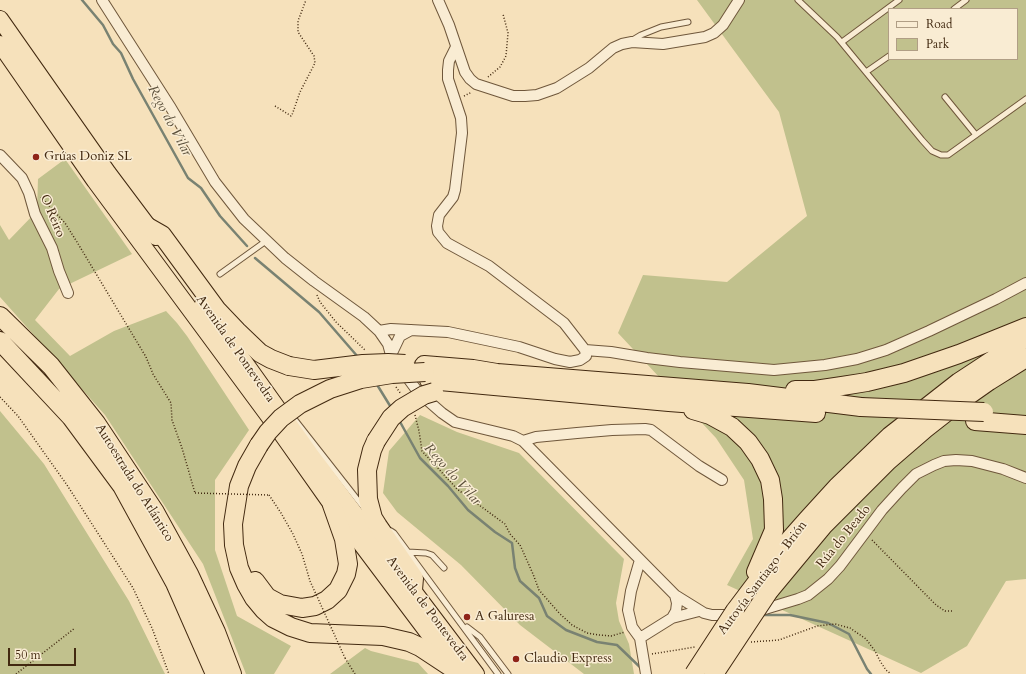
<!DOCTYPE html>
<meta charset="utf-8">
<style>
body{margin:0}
#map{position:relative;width:1026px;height:674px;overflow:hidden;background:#f6e1bb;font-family:Cardo,serif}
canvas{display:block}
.legend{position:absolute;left:888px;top:8px;width:130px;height:52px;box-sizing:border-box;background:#f9ecd3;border:1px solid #b09e85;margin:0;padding:5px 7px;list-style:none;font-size:12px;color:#422910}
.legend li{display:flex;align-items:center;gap:8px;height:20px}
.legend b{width:20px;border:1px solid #b09e85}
.scale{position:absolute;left:8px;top:648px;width:68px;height:18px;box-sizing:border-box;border:2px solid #422910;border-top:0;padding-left:5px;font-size:12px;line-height:14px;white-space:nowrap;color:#422910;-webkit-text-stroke:3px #f9ecd3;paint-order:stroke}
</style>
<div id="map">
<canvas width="1026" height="674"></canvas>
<ul class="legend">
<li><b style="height:5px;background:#f9ecd3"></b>Road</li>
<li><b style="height:11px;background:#c1c18d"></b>Park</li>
</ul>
<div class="scale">50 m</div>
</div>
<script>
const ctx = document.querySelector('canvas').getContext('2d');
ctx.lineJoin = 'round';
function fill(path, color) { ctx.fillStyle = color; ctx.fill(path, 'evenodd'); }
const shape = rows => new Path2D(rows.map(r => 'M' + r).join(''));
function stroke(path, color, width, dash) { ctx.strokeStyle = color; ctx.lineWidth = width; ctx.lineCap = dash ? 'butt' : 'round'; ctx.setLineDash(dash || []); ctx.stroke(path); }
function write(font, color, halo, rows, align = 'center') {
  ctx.font = font + ' Cardo,serif'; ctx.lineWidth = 3; ctx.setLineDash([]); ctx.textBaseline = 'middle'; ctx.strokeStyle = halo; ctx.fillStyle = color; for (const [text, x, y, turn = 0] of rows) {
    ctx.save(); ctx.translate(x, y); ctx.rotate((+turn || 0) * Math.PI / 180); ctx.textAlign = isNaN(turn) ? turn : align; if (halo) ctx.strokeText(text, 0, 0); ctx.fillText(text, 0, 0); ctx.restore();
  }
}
const green = shape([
 [697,0,1026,0,1026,579,1006,581,967,646,921,673,727,585,753,539,744,480,716,438,618,333,643,275,727,282,807,216,779,112],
 [889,9,1017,9,1017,59,889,59],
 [65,159,132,254,59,289,35,320,70,356,114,331,166,311,177,323,187,336,249,430,215,480,215,550,237,616,291,646,274,674,246,674,203,564,105,415,0,297,0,225,9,240,37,211,38,179],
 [0,411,44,464,129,601,165,674,0,674],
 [420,415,457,432,519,453,624,559,616,603,619,621,629,644,634,674,584,674,520,625,461,565,397,512,383,493,389,451],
 [365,648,371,651,418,663,428,674,330,674]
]);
const stream = shape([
 [82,0,103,25,113,44,121,53,133,79,188,178,201,188,220,216,247,246],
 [255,258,319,312,358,357],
 [376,383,392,409],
 [399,420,420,458,448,486,468,510,495,532,512,543,515,568,520,581,539,598,547,616,566,630,597,642,617,645,643,670],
 [761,615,790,615,828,623,849,634,867,669,871,674]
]);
const path = shape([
 [488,77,500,67,506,56,508,33,503,14],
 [464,96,472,92],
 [275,106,288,114,291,116,292,115,300,92,315,63,314,56,298,32,298,21,306,0],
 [41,197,65,223,77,242,146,357,153,374,171,403,172,420,182,448,195,493],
 [317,295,320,302,336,322,365,350],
 [396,387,401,394],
 [0,397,18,416,67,485,133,588,152,628,169,674],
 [415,415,419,431,422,451,457,489,505,524,510,534,520,545,533,574,539,590,559,613,572,625,587,633,599,635,611,636,625,632],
 [269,495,281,513,293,534,302,554,310,581],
 [872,540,936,605,945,611,952,611],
 [751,642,779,640,817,626,835,624,850,628,866,639,875,651,880,661,886,670,891,674],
 [652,654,695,647],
 [345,658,355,674],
 [16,674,75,628]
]);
const service = shape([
 [798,0,837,37,922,140,932,151,941,155,948,155,1026,99],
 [954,9,966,0],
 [631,41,641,35,661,27,688,22],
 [842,42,899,0],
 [866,72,889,56],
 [945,97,976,135],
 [220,274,266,241],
 [295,420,364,508],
 [391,531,394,533,498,674],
 [408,552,426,553,432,555,444,568],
 [467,627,480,637,508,674]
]);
const minor = shape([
 [102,0,171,108,215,182,244,219,285,258,314,281,364,317,379,331,388,344,391,355,418,392,442,413,455,422,513,436,523,441,675,595,704,613,712,615,734,615],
 [438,0,449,25,465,72,470,79,476,84,513,96,525,96,537,95,557,88,589,68,613,48,622,44,632,42,663,44,705,37,714,33,723,25,739,0],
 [456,47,449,61,448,70,448,79,461,118,462,133,455,190,453,197,439,215,437,226,438,232,447,243,489,266,564,323,585,350],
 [0,155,22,178,29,193,35,214,52,248,59,271,68,293],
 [379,331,391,329,448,332,519,347,555,359,570,362,580,360,586,356,585,350],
 [585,350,611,352,647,358,680,362,774,370,825,365,857,359,886,350,929,331,996,299,1026,283],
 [391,355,400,336,411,330],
 [523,441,536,437,577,433,612,430,645,429,651,430,699,466,722,480],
 [640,560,631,591,628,610,632,627,640,638,646,674],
 [755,612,798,599,808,595,828,579,840,566,882,510,902,488,916,474,934,465,944,461,956,460,972,461,1003,469,1026,478],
 [672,618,676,611,677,603,675,595],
 [640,638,672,618,699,611]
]);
const trunk = shape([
 [0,19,108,173,156,237],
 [0,44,95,181,279,430,332,505,453,666],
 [203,304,310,454,476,674]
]);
const motorway = shape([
 [148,227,162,235,217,310,237,331,260,353,271,359,289,366],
 [0,316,51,366,96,423,155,512,189,574,216,632,232,674],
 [0,341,71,417,122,486,175,583,215,674],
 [424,365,473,369,497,373,748,393,861,407],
 [429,380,669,402,816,413],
 [795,390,815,390,842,386,867,382,904,373,959,354,1026,327],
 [693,410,710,415,732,427,748,442,760,459,770,480,773,499,774,530,756,572],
 [975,421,1026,425],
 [376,441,372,450,367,470,368,499,373,518,378,526,414,578,413,590],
 [259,445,247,466,239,486,233,524,234,545,239,568,246,584,254,598,264,610,273,618,291,627,310,633,383,636,409,642,420,647,458,672],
 [255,581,267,597,280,604,302,608,315,606,327,600,338,590,346,574,348,564,344,539,332,505],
 [769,591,823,526,888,461,925,429,962,400,989,381,1026,358],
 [735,611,784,546,807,520,837,487,890,436,959,382,1026,338]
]);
const pathBridge = shape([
 [195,493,269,495],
 [310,581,345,658]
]);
const motorwayBridge = shape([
 [289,366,314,370,363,364,388,363,405,364],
 [861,407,984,412],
 [376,441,391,418,402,408,424,395,434,392],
 [259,445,268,432,281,418,300,404,330,389,361,379,392,374,425,372],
 [694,674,735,611],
 [714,674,769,591]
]);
const markers = [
 [36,157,4,"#8f2418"],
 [467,617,4,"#8f2418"],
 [516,659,4,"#8f2418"]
];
const poiNames = [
 ["Grúas Doniz SL",44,157],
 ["A Galuresa",475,617],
 ["Claudio Express",524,659]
];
const streetNames = [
 ["O Reiro",52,216,67],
 ["Avenida de Pontevedra",235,349,55],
 ["Autoestrada do Atlántico",134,483,58],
 ["Rúa do Beado",844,537,-51],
 ["Autovía Santiago - Brión",763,578,-53],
 ["Avenida de Pontevedra",427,609,53]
];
const waterNames = [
 ["Rego do Vilar",169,121,62],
 ["Rego do Vilar",452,475,48]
];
fill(green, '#c1c18d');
stroke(stream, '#798272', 2.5);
stroke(service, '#6f573b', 7);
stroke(minor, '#6f573b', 12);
stroke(trunk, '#422910', 18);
stroke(motorway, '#422910', 20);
stroke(path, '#422910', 1.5, [1, 2]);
stroke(service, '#f9ecd3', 5);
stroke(minor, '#f9ecd3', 10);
stroke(trunk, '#f6e1bb', 16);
stroke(motorway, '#f6e1bb', 18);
stroke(motorwayBridge, '#422910', 20, []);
stroke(pathBridge, '#422910', 1.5, [1, 2]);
stroke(motorwayBridge, '#f6e1bb', 18);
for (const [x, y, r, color] of markers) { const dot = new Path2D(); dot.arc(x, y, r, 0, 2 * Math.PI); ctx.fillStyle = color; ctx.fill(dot); stroke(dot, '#f9ecd3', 1.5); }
write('13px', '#422910', '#f9ecd3', poiNames, 'left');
write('13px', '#422910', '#f9ecd3', streetNames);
write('italic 14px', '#594e39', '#f9ecd3', waterNames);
</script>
